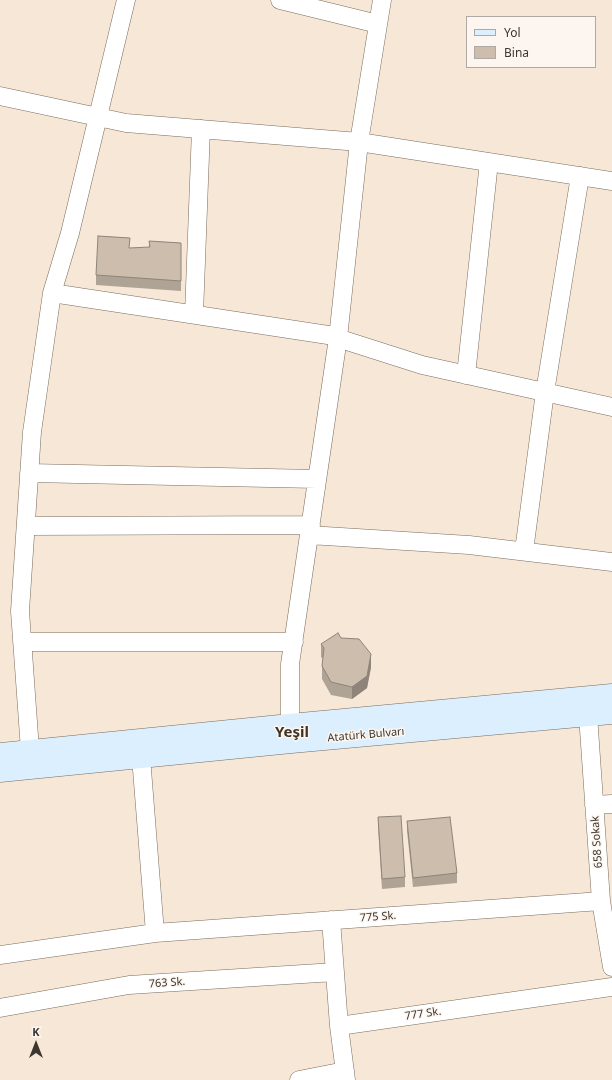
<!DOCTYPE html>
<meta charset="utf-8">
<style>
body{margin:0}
#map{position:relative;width:612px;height:1080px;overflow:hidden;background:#f7e7d7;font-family:"Noto Sans",sans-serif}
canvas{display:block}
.legend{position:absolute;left:466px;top:16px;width:130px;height:52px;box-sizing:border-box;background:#fdf6f0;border:1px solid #b0a9a3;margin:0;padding:5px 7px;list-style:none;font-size:12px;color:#3c3630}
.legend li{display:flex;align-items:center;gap:8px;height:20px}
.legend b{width:20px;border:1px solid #b0a9a3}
.north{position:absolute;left:16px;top:1024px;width:40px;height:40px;-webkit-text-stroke:3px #fdf6f0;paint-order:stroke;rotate:0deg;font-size:11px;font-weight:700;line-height:16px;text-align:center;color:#3c3630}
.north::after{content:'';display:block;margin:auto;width:14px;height:18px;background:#3c3630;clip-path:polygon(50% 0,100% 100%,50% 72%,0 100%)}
</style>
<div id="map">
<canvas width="612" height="1080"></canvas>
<ul class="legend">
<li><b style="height:5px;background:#dbeffe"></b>Yol</li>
<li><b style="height:11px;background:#ccbdad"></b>Bina</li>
</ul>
<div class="north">K</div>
</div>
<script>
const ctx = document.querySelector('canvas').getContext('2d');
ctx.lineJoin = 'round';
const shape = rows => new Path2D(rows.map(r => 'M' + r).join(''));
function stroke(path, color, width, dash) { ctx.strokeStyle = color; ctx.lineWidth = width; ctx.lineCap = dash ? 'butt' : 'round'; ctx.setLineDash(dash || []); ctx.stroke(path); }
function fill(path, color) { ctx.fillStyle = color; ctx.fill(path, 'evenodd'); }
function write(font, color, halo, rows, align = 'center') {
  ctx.font = font + ' "Noto Sans",sans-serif'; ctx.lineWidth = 3; ctx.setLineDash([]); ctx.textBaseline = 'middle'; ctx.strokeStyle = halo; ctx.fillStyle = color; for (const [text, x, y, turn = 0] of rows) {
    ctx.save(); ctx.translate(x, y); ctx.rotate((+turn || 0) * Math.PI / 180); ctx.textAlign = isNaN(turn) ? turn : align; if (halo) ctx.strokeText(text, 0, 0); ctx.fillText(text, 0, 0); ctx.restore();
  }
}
const street = shape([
 [280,0,378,24],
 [0,96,126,123,359,142,612,181],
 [52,293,328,335,422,365,612,407],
 [194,314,201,129],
 [466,375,489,162],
 [29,473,317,479],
 [26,526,311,525],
 [309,535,469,545,612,562],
 [524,551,545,392,580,176],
 [22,642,294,642],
 [588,715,601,901,612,967],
 [290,725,290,664,338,338,359,142,382,0],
 [30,750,20,611,32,432,52,293,70,233,126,0],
 [594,805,612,804],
 [331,920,339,1026,612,987],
 [155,933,601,901],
 [0,955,155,933,141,757],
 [0,1008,129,985,335,972],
 [339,1026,346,1080],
 [299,1080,345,1071]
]);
const secondary = shape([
 [0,754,290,725,612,695],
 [0,771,291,742,612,713]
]);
const wall = shape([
 [149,241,181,243,181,291,96,285,96,275,130,248,149,248],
 [341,638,371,667,367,688,352,699,331,695,322,679,322,666,323,659,321,657,321,644],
 [378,817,405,877,405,887,382,889,378,827],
 [407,821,457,873,457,883,413,887,407,831]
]);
const shadedWall = shape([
 [371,654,371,667,367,688,352,699,352,687]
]);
const building = shape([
 [98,236,130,238,129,248,150,247,149,241,181,243,181,281,96,275,98,236],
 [338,633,341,638,359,639,371,654,367,676,352,687,331,682,322,666,324,648,321,644,338,633],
 [401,816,405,877,382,879,378,817,401,816],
 [450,817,457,873,413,878,407,821,450,817]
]);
const streetNames = [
 ["Atatürk Bulvarı",366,735,-5],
 ["658 Sokak",597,842,-94],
 ["775 Sk.",378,917,-4],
 ["763 Sk.",167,983,-4],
 ["777 Sk.",423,1014,-8]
];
const districtNames = [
 ["Yeşil",292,733]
];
stroke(street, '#7a6c5d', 19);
stroke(secondary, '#7a6c5d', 23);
stroke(street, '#fff', 18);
stroke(secondary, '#dbeffe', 22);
fill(wall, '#afa395');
fill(shadedWall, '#8f8479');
fill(building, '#ccbdad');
stroke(building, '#8f8479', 1);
write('11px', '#3c3630', '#fdf6f0', streetNames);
write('bold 15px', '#403426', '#fdf6f0', districtNames);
</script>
